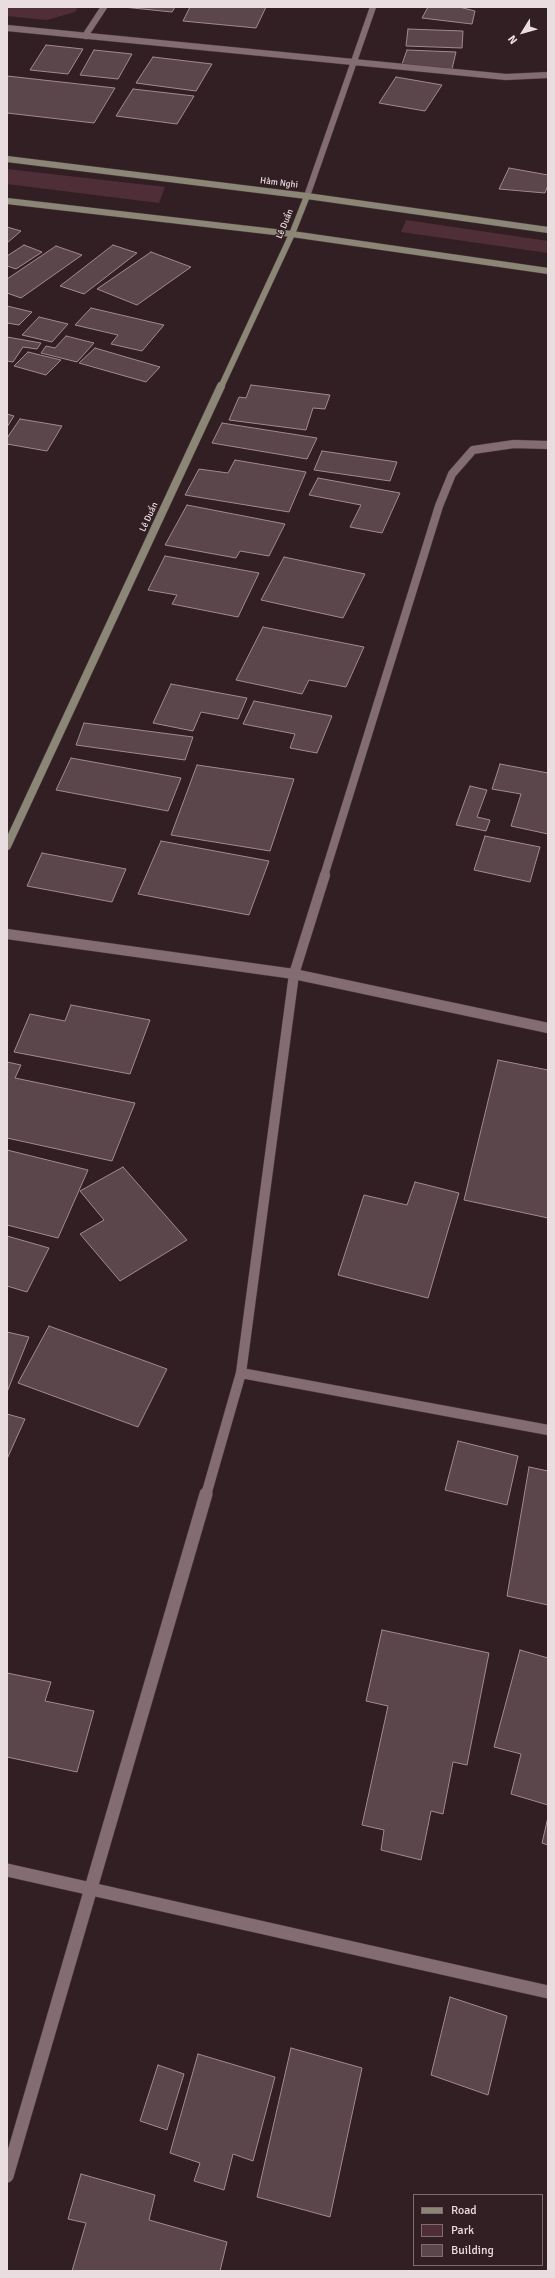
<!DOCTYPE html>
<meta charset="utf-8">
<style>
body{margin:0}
#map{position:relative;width:555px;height:2278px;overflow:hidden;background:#321f24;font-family:Signika,sans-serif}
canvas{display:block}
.frame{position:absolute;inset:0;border:8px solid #eadde0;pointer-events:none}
.legend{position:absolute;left:413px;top:2194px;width:130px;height:72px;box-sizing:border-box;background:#321f24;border:1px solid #7c6b6f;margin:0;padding:5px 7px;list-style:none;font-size:12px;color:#eadde0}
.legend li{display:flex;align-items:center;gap:8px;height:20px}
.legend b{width:20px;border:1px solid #7c6b6f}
.north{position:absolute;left:503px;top:12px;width:40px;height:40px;-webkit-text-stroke:3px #321f24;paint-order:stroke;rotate:233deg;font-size:11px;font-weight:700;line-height:16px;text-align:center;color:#eadde0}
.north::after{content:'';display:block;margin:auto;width:14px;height:18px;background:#eadde0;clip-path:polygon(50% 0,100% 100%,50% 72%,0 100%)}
</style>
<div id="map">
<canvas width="555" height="2278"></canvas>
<div class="frame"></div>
<ul class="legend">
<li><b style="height:5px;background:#8b8676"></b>Road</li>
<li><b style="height:11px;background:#4f2e37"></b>Park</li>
<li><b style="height:11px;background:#5b464b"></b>Building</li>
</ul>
<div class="north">N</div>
</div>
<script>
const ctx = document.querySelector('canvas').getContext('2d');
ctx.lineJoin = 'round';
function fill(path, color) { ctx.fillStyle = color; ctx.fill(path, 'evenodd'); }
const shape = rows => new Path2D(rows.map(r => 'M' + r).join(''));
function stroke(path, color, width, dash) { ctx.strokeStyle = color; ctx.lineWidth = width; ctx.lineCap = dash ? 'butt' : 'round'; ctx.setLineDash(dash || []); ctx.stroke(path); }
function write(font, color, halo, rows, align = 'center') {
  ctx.font = font + ' Signika,sans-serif'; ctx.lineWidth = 3; ctx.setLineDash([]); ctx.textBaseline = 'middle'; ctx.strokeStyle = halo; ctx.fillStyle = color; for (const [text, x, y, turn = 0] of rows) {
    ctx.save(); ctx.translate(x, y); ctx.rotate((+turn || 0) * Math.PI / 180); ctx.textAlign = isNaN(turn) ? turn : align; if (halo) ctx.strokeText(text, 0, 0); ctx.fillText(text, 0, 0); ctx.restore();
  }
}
const green = shape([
 [7,7,78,7,75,12,47,20,7,16],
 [7,169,165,187,159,203,7,184],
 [406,220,548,241,548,253,401,232]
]);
const building = shape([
 [123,7,175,7,172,12,123,7],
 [190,7,266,7,256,28,183,21,190,7],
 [428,7,459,7,475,11,472,24,422,18,428,7],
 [408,29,463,31,462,48,406,46,408,29],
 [46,45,83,49,68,74,30,70,46,45],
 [94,50,132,54,118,79,80,75,94,50],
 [407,50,456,52,452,69,401,67,407,50],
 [153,57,212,64,196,91,136,83,153,57],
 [7,76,115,88,94,123,7,113,7,76],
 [396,77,442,85,425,111,379,103,396,77],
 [133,89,194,96,177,124,116,116,133,89],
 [509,168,548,175,548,185,545,193,499,189,509,168],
 [7,227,21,231,7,243,7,227],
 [24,245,42,252,16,269,7,266,7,256,24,245],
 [113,245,137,253,84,294,60,286,113,245],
 [56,246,82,255,21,298,7,293,7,279,56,246],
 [151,252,191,267,137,305,97,289,151,252],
 [7,306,32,312,19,325,7,323,7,306],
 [91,308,164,325,142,351,111,344,118,335,75,325,91,308],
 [39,317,68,324,52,342,22,335,39,317],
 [66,336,94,343,77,362,41,353,46,346,55,348,66,336],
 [7,337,41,343,37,349,23,347,13,362,7,361,7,337],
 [95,348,160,367,146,382,79,363,95,348],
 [28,352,61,360,46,375,14,366,28,352],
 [251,385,330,395,325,409,313,408,306,430,229,420,239,397,246,398,251,385],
 [7,414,14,416,7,427,7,414],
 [20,419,62,426,47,451,7,444,7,438,20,419],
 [222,423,317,438,307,459,212,443,222,423],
 [322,451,397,462,390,481,314,470,322,451],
 [235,460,306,472,289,512,185,495,199,469,228,473,235,460],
 [318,478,400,493,382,533,350,527,361,505,309,495,318,478],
 [187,505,285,524,269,556,240,551,236,558,165,545,187,505],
 [165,556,259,573,238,617,172,604,177,595,148,590,165,556],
 [284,557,365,574,343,618,261,600,284,557],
 [263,627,364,647,346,687,309,680,302,694,236,680,263,627],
 [171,684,247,698,238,719,201,712,193,731,153,723,171,684],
 [254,701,332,716,317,753,290,748,295,734,243,724,254,701],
 [84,723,139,730,193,737,185,760,76,745,84,723],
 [71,758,181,778,168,811,56,790,71,758],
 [500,764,548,773,548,834,511,826,521,794,492,789,500,764],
 [197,765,294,779,270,851,171,835,197,765],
 [470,786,487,790,477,817,490,820,486,831,456,825,470,786],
 [485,836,540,847,530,882,474,870,485,836],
 [161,841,269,861,249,915,138,894,161,841],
 [42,853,126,869,112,902,27,886,42,853],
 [71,1005,150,1020,130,1074,14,1052,30,1014,65,1021,71,1005],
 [498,1060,548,1070,548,1218,464,1200,498,1060],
 [7,1062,21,1065,15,1078,135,1103,112,1161,7,1138,7,1062],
 [7,1150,88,1170,58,1238,7,1225,7,1150],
 [123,1167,187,1240,120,1281,80,1234,104,1220,80,1191,123,1167],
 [415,1182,459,1193,428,1298,338,1275,364,1195,407,1205,415,1182],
 [7,1236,49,1248,27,1292,7,1286,7,1236],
 [49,1326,167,1369,138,1427,18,1383,49,1326],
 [7,1332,29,1337,7,1392,7,1332],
 [7,1414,25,1419,7,1459,7,1414],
 [458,1441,518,1456,507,1505,445,1490,458,1441],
 [529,1467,548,1471,548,1605,507,1596,529,1467],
 [382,1630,489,1653,467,1765,453,1762,443,1814,431,1811,421,1860,381,1850,384,1830,362,1825,388,1706,366,1701,382,1630],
 [520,1650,548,1658,548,1805,511,1794,521,1754,494,1747,520,1650],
 [7,1673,51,1682,45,1701,94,1711,77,1772,7,1757,7,1673],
 [548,1817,548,1845,542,1843,548,1817],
 [450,1997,507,2016,488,2095,431,2075,450,1997],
 [291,2048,362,2068,330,2217,257,2197,291,2048],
 [198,2054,275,2077,253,2161,233,2154,224,2190,194,2181,200,2163,170,2153,198,2054],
 [158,2065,184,2074,167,2130,140,2121,158,2065],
 [81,2174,155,2195,149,2220,227,2242,220,2271,72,2271,86,2223,68,2219,81,2174]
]);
const minorFar3 = shape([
 [7,28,506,77,548,75],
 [85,36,104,7],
 [307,196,373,7]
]);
const minorFar2 = shape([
 [324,876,439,506,452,474,473,450,514,444,548,445]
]);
const minorFar1 = shape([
 [7,934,294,974,548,1028],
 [241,1373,548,1430],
 [206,1495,241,1373,294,974,325,875]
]);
const minor = shape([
 [7,1870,548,1992],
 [7,2176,206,1494]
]);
const secondaryFar1 = shape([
 [7,159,307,196,548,230],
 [7,201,292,234,548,271],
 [221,387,292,234,307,196]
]);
const secondary = shape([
 [7,846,221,386]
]);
const farStreetnames = [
 ["Hàm Nghi",279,183,7],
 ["Lê Duẩn",285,224,-68],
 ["Lê Duẩn",149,517,-65]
];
fill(green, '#4f2e37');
fill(building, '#5b464b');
stroke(building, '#a28a8f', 1);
stroke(minorFar3, '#4b3c40', 7);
stroke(minorFar2, '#4b3c40', 9);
stroke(minorFar1, '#4b3c40', 11);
stroke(minor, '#4b3c40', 14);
stroke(secondaryFar1, '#4b3c40', 7);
stroke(secondary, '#4b3c40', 9);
stroke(minorFar3, '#836d72', 6);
stroke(minorFar2, '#836d72', 8);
stroke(minorFar1, '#836d72', 10);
stroke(minor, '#836d72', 13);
stroke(secondaryFar1, '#8b8676', 6);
stroke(secondary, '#8b8676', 8);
write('9px', '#eadde0', '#321f24', farStreetnames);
</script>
